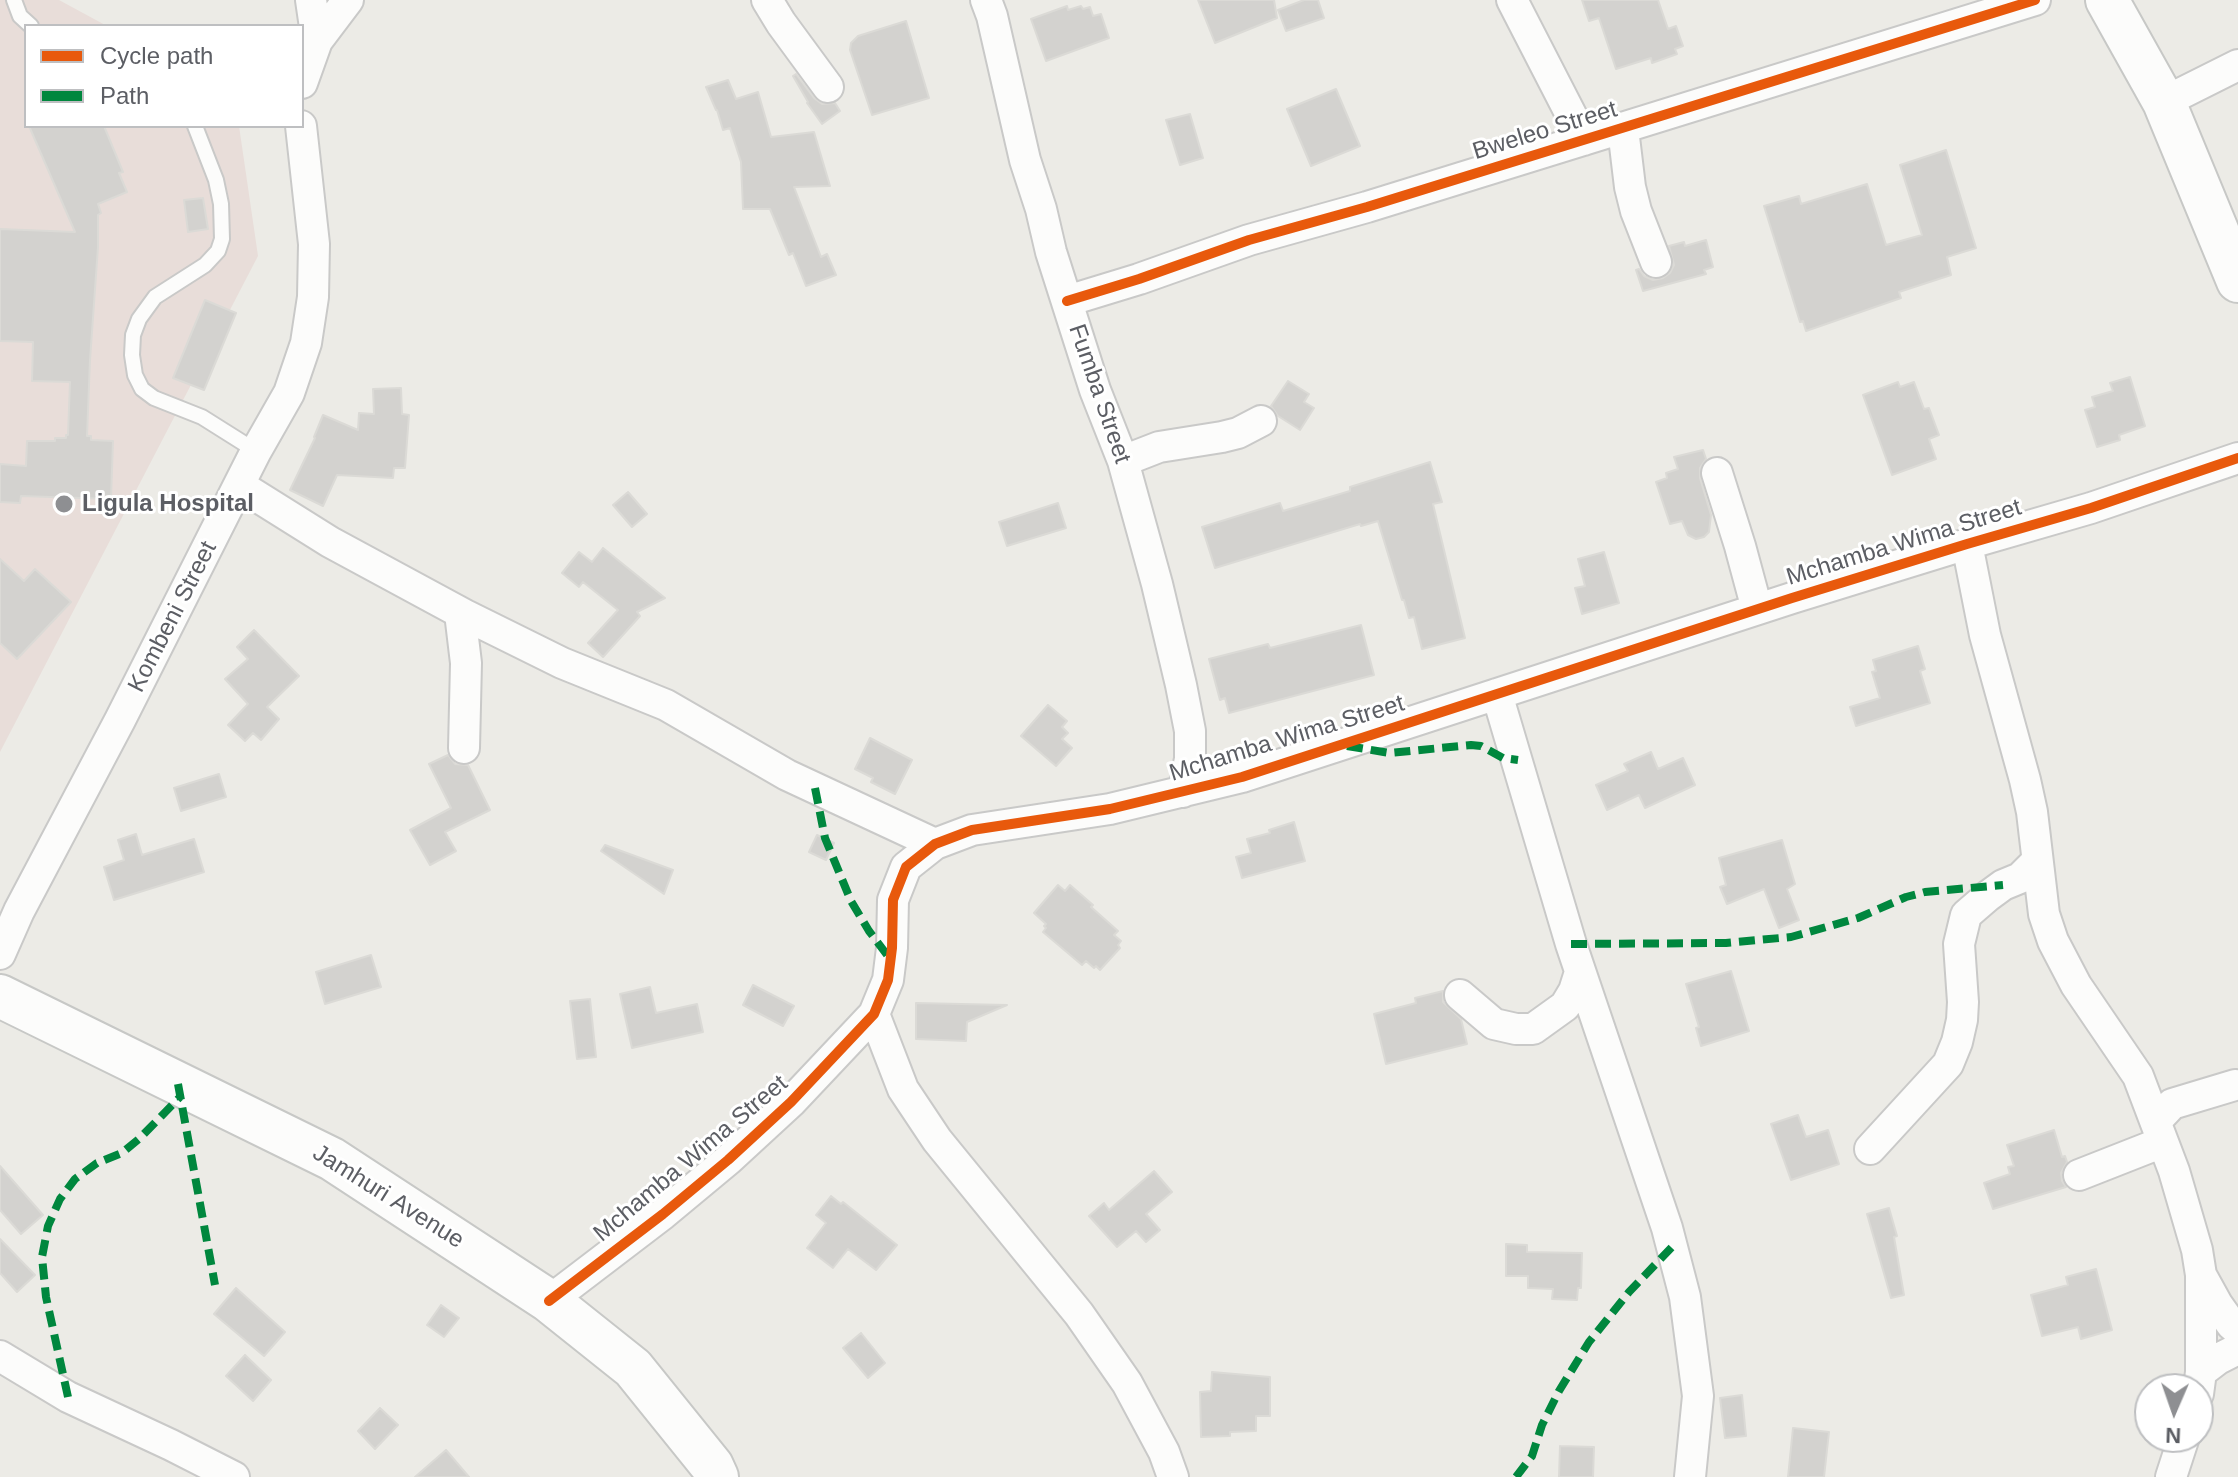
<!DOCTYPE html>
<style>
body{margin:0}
#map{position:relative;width:2238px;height:1477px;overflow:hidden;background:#ecebe6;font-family:Arial,sans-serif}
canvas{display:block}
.legend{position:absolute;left:24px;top:24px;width:280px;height:104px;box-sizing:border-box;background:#fff;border:2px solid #bebfc1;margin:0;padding:10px 14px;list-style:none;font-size:24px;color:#5c5e64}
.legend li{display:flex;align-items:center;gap:16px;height:40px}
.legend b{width:40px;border:2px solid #bebfc1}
.north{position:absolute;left:2134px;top:1373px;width:80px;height:80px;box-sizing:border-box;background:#fff;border:2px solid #bebfc1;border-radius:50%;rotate:182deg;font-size:22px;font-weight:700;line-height:32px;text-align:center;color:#5c5e64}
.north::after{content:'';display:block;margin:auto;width:28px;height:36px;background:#8e8f92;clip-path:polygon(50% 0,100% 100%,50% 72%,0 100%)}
</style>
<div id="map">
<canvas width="2238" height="1477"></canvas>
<ul class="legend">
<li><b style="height:10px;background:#e8590c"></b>Cycle path</li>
<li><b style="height:10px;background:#00873e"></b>Path</li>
</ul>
<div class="north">N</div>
</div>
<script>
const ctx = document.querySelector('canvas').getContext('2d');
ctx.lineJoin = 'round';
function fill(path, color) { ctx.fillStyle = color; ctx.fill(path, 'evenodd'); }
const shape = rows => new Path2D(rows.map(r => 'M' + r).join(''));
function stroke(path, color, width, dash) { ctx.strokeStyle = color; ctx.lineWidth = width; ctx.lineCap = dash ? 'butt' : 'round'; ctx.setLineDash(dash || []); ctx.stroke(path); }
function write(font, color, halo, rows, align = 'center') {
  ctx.font = font + ' Arial,sans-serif'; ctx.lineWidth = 6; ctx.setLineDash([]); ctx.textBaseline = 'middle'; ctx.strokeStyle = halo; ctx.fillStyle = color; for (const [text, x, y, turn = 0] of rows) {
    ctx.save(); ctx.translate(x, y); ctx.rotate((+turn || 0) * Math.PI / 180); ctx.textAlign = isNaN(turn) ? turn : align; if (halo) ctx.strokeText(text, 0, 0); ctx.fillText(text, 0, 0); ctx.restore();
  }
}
const medical = shape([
 [0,0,59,0,107,26,26,26,26,126,239,126,258,256,0,752]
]);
const building = shape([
 [1198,0,1274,0,1277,18,1215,43,1198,0],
 [1304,0,1318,0,1324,18,1286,31,1278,10,1304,0],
 [1582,0,1658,0,1668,29,1676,26,1683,46,1675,49,1677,54,1652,63,1651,58,1616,69,1599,18,1589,21,1582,0],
 [1067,6,1068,10,1081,6,1083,9,1090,7,1093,16,1101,14,1109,38,1046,61,1031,19,1067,6],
 [906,21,929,98,872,115,850,50,851,43,858,36,906,21],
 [796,74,814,98,822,104,835,103,840,111,822,124,807,103,808,102,793,76,796,74],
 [728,80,736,99,758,92,771,137,814,132,830,186,794,187,821,257,827,254,836,275,806,286,793,253,789,255,770,209,743,209,741,162,730,128,723,130,717,110,716,110,706,87,728,80],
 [1336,89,1360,146,1311,166,1287,109,1336,89],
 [1190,114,1203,158,1180,165,1166,120,1190,114],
 [29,126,104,126,123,172,119,173,127,192,98,204,101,213,98,215,98,247,90,360,87,436,91,436,91,440,113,441,111,499,21,496,20,503,0,502,0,464,26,466,27,441,55,441,55,438,66,438,66,435,68,435,70,382,32,381,33,342,0,341,0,229,75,232,29,126],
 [1946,150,1976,248,1947,257,1951,275,1899,292,1901,298,1806,331,1803,321,1800,322,1764,206,1799,196,1801,204,1867,184,1886,245,1922,235,1900,165,1946,150],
 [203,198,208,229,188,232,184,200,203,198],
 [1706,240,1713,267,1704,270,1706,274,1643,291,1636,270,1639,269,1644,276,1653,280,1663,278,1670,273,1674,265,1669,246,1684,242,1685,246,1706,240],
 [205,300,236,313,204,390,173,378,205,300],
 [2130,377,2145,426,2119,435,2120,440,2097,447,2085,410,2095,407,2092,397,2113,391,2110,383,2130,377],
 [1288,381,1309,394,1304,402,1314,408,1300,430,1278,416,1271,406,1288,381],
 [1898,382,1900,387,1914,382,1924,409,1929,408,1939,435,1929,439,1936,459,1892,475,1863,395,1898,382],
 [401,388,402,414,409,415,405,468,394,468,393,478,337,475,323,506,290,490,315,438,314,437,323,415,358,430,359,413,374,414,373,389,401,388],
 [1703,450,1706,459,1700,468,1700,478,1711,515,1709,532,1704,537,1696,539,1688,535,1682,521,1670,524,1656,482,1667,478,1666,473,1678,469,1674,457,1703,450],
 [1430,462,1442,502,1433,504,1465,638,1422,649,1414,617,1409,618,1404,600,1402,600,1378,521,1361,526,1360,524,1215,568,1202,527,1280,503,1283,511,1350,491,1350,487,1430,462],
 [628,492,647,514,632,527,613,505,628,492],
 [1058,503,1066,528,1007,546,999,522,1058,503],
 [603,548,665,598,637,612,640,616,603,657,588,643,618,610,583,582,579,587,562,573,579,552,592,562,603,548],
 [1604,552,1619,603,1582,614,1575,588,1585,586,1578,559,1604,552],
 [0,559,24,581,35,569,71,602,17,659,0,643,0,559],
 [1361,625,1374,675,1229,713,1225,698,1220,700,1209,659,1268,644,1270,648,1361,625],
 [254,630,299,676,267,707,279,719,261,740,253,733,245,741,228,725,248,704,225,679,248,659,237,647,254,630],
 [1918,646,1925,669,1920,671,1930,703,1856,726,1850,707,1880,698,1872,672,1876,671,1873,660,1918,646],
 [1048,705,1067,721,1062,727,1068,733,1062,739,1072,748,1056,766,1021,736,1048,705],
 [870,738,912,760,895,794,871,782,873,778,855,769,870,738],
 [1651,752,1658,769,1683,758,1695,785,1645,808,1639,795,1607,810,1596,785,1628,771,1624,764,1651,752],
 [448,755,455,764,468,765,490,810,445,832,456,851,430,865,410,830,451,808,429,764,448,755],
 [219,774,226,797,181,811,174,788,219,774],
 [1294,822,1305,861,1242,878,1236,857,1251,853,1247,839,1270,833,1269,830,1294,822],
 [136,834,142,855,194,839,204,872,114,900,104,867,124,860,118,840,136,834],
 [817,835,834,843,826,860,809,852,817,835],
 [1782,840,1795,884,1787,889,1799,920,1779,928,1764,889,1727,904,1720,887,1726,885,1719,858,1782,840],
 [605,845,673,870,664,894,601,851,605,845],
 [1058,885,1065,891,1070,885,1093,905,1091,907,1118,931,1114,935,1121,941,1118,945,1120,948,1100,970,1096,966,1094,968,1086,961,1082,965,1043,932,1046,928,1044,926,1046,924,1034,913,1058,885],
 [371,955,381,987,325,1004,316,972,371,955],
 [1731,971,1749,1031,1701,1046,1696,1028,1699,1027,1686,984,1731,971],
 [753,985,794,1006,783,1026,743,1005,753,985],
 [650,987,656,1013,697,1004,703,1032,632,1048,620,994,650,987],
 [1443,991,1443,1002,1461,1019,1467,1044,1386,1064,1374,1014,1416,1003,1415,998,1443,991],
 [590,999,596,1057,577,1059,570,1001,590,999],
 [916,1003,1007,1005,967,1022,966,1041,916,1039,916,1003],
 [1798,1115,1806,1137,1828,1130,1839,1164,1791,1180,1771,1124,1798,1115],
 [2054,1130,2062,1157,2065,1156,2067,1162,2061,1173,2062,1181,2066,1187,1993,1209,1984,1183,2010,1174,2008,1167,2014,1166,2007,1145,2054,1130],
 [0,1166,43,1215,21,1234,0,1210,0,1166],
 [1154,1171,1172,1192,1146,1214,1160,1230,1146,1242,1136,1231,1117,1247,1089,1216,1104,1203,1109,1210,1154,1171],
 [831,1196,841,1204,843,1202,897,1245,876,1270,848,1249,833,1268,807,1248,826,1223,816,1215,831,1196],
 [1889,1208,1897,1236,1894,1237,1904,1295,1891,1298,1867,1214,1889,1208],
 [0,1239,35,1275,17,1292,0,1273,0,1239],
 [1506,1244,1527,1245,1527,1252,1582,1253,1581,1288,1578,1288,1577,1300,1552,1299,1553,1289,1528,1288,1528,1276,1506,1276,1506,1244],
 [2096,1269,2112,1330,2081,1339,2078,1327,2042,1336,2031,1295,2068,1285,2066,1277,2096,1269],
 [236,1288,285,1332,264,1356,214,1314,236,1288],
 [441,1305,459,1318,444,1337,427,1325,441,1305],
 [861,1333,885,1363,868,1378,843,1348,861,1333],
 [245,1355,271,1380,253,1401,226,1376,245,1355],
 [1212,1372,1270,1377,1270,1416,1256,1416,1256,1431,1230,1432,1230,1436,1201,1437,1200,1392,1211,1391,1212,1372],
 [1742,1395,1746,1436,1725,1438,1720,1398,1742,1395],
 [380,1408,398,1425,375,1449,358,1431,380,1408],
 [1793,1428,1829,1432,1824,1477,1788,1477,1793,1428],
 [1560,1446,1594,1447,1593,1477,1559,1477,1560,1446],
 [446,1450,469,1477,415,1477,446,1450]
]);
const lane = shape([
 [14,0,20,16,31,26],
 [195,126,216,180,221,204,222,239,218,251,205,265,155,297,139,319,133,335,132,355,135,375,142,389,154,398,202,417,256,451]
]);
const street = shape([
 [311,0,317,41],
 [767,0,781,23,828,87],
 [986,0,992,16,1025,160,1041,209,1051,252,1095,390,1123,461,1157,584,1181,685,1190,731,1190,759,1183,792],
 [1512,0,1584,140],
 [302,83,317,41,348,0],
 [2164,102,2238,65],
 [1623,129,1630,187,1636,211,1656,262],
 [1067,301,1139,279,1249,240,1367,207,2035,0],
 [1123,461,1159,447,1222,437,1238,433,1261,421],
 [1717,473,1740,546,1757,609],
 [239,485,330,542,465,615,562,663,666,705,787,775,935,844],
 [1967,544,1985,635,2025,780,2032,812,2044,914,2053,941,2076,985,2138,1076,2174,1171,2197,1250,2201,1275,2201,1372,2198,1394],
 [460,613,466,663,464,748],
 [1497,694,1571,944,1667,1228,1685,1297,1698,1396,1690,1477],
 [0,954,19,911,120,720,256,451,289,393,306,343,313,297,314,244,301,126],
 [1460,995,1494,1024,1516,1029,1533,1029,1565,1006,1574,991,1580,972],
 [874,1014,903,1089,937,1140,1079,1314,1127,1383,1164,1452,1173,1477],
 [2156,1121,2172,1104,2235,1085],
 [1870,1149,1948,1064,1957,1042,1962,1020,1963,1002,1959,944,1966,915,1988,896,2003,885,2020,878,2037,861],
 [2079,1175,2163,1142],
 [2201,1275,2217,1304,2231,1324,2238,1330],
 [549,1301,663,1214,728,1160,791,1102,874,1014,888,980,892,948,893,900,906,867,935,844,972,830,1110,809,1242,777,1792,598,1967,544,2091,508,2238,458],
 [0,1356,68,1397,171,1445,234,1477],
 [2201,1372,2218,1359,2238,1349],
 [2171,1477,2184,1437]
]);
const secondary = shape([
 [2107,0,2164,102,2238,281],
 [0,996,332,1159,549,1301,633,1368,712,1466,717,1477]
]);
const quiet = shape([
 [1347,746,1390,753,1471,745,1481,746,1503,758,1518,760],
 [815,788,825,838,851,901,869,931,891,960],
 [1571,944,1726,943,1791,937,1858,918,1906,897,1925,892,2003,885],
 [178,1084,215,1285],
 [68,1397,46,1297,42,1257,48,1226,60,1199,75,1179,97,1163,122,1153,140,1138,180,1097],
 [1516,1477,1532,1456,1542,1425,1559,1391,1589,1342,1629,1292,1672,1247]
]);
const cycleway = shape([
 [1067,301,1139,279,1249,240,1367,207,2035,0],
 [549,1301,663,1214,728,1160,791,1102,874,1014,888,980,892,948,893,900,906,867,935,844,972,830,1110,809,1242,777,1792,598,1967,544,2091,508,2238,458]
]);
const markers = [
 [64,504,10,"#8e8f92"]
];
const streetNames = [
 ["Bweleo Street",1545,131,-17],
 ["Fumba Street",1099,394,71],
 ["Mchamba Wima Street",1904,543,-17],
 ["Kombeni Street",173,617,-63],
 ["Mchamba Wima Street",1287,739,-17],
 ["Mchamba Wima Street",691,1159,-40],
 ["Jamhuri Avenue",388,1197,32]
];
const poiNames = [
 ["Ligula Hospital",82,504]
];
fill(medical, '#e8ddd9');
fill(building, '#d3d2cf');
stroke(building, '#dbdad6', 2);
stroke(lane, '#c9c9c8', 18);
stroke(street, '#c9c9c8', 34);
stroke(secondary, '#c7c8c6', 46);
stroke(lane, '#fcfcfb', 14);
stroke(street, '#fcfcfb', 30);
stroke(secondary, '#fcfcfb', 42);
stroke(quiet, '#00873e', 8, [16, 8]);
stroke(cycleway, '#e8590c', 10);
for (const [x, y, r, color] of markers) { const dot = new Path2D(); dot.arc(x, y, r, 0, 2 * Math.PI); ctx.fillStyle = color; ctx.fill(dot); stroke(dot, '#fff', 3); }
write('24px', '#5c5e64', '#fff', streetNames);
write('bold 24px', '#5c5e64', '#fff', poiNames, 'left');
</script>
